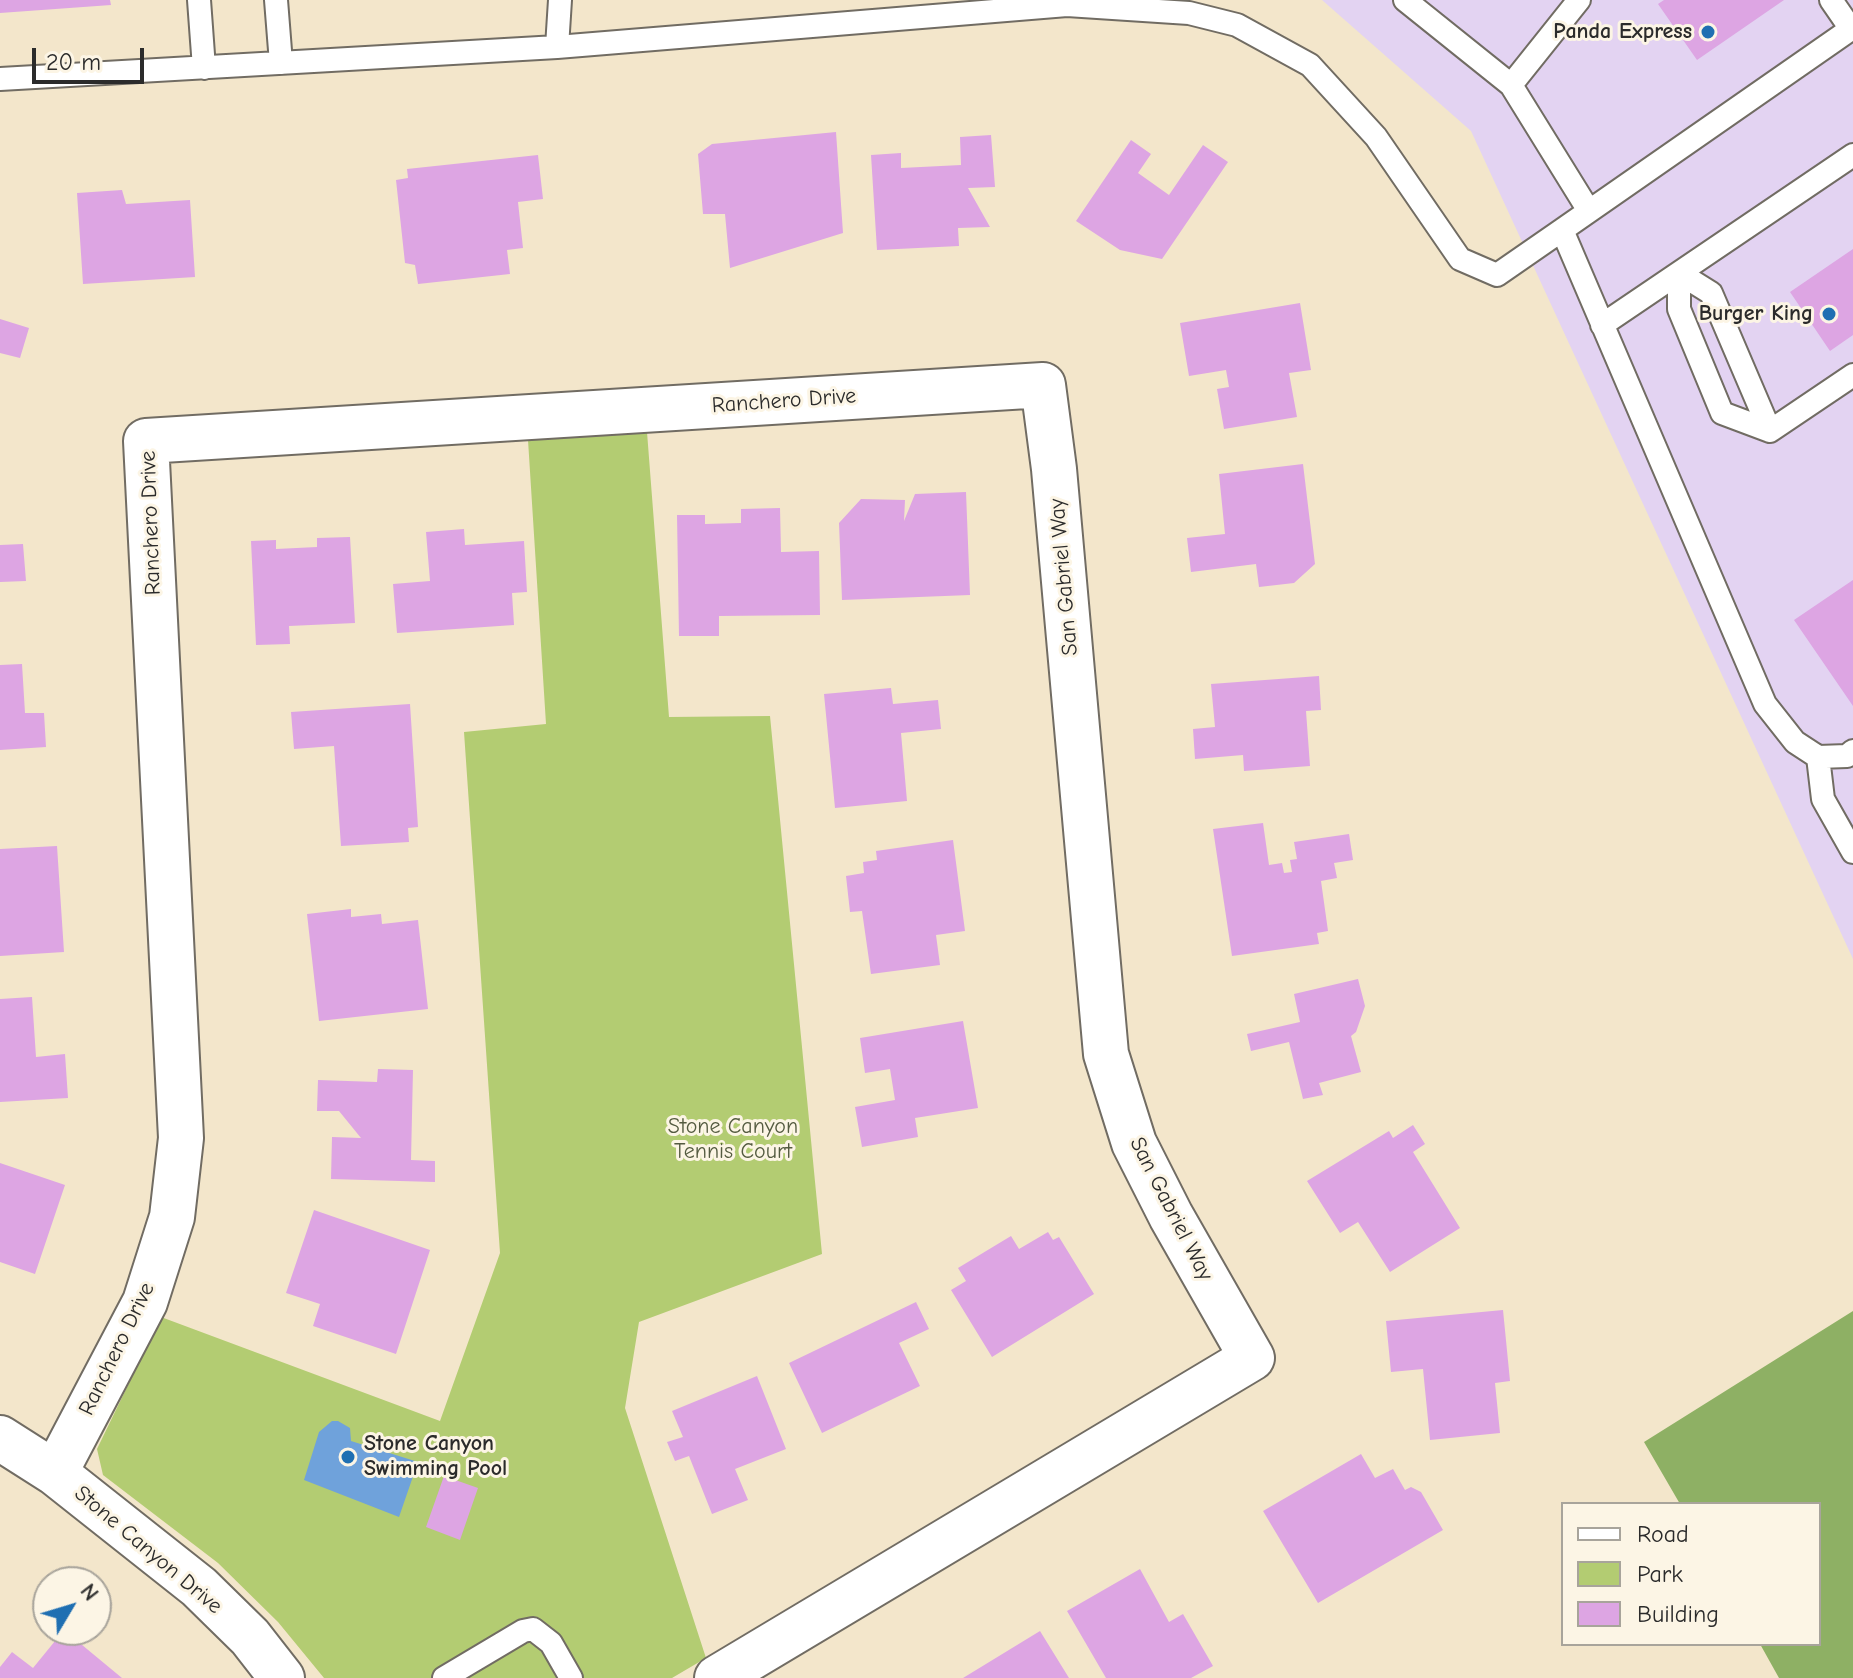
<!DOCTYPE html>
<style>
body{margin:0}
#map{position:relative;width:1853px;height:1678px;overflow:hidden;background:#f3e6cb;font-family:"Comic Neue",sans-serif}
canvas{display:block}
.legend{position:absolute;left:1561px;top:1502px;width:260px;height:144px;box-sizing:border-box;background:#fcf5e5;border:2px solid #a8a49b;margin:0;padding:10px 14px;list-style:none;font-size:24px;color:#2b2b2b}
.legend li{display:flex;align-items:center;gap:16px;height:40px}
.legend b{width:40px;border:2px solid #a8a49b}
.north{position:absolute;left:32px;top:1566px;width:80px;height:80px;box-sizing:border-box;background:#fcf5e5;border:2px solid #a8a49b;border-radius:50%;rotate:52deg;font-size:22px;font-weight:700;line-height:32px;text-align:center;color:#2b2b2b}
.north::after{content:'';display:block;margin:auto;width:28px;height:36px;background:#1f6fb2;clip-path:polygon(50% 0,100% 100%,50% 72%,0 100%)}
.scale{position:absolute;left:32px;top:48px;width:112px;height:36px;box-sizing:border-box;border:4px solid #2b2b2b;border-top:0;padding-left:10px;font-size:24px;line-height:28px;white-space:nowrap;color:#2b2b2b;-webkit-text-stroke:6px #fcf5e5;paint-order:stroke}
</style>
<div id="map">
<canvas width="1853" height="1678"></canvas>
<ul class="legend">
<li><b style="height:10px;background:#fff"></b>Road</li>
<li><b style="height:22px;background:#b3cc72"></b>Park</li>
<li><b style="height:22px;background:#dda5e3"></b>Building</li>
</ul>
<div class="north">N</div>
<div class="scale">20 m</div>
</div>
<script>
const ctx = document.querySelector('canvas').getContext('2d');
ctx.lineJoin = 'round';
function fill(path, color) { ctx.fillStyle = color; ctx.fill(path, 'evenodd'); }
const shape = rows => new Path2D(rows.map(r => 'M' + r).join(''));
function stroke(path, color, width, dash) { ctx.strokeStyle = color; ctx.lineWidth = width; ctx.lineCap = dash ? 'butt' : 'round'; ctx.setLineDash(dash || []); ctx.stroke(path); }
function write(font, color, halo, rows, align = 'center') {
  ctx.font = font + ' "Comic Neue",sans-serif'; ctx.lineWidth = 6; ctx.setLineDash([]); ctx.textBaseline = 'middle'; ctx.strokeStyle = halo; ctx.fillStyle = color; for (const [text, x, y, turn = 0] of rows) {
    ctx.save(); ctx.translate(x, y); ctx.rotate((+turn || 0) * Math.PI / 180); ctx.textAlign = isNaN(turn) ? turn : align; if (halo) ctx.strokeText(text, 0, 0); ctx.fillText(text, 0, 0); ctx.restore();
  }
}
const built = shape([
 [1322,0,1853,0,1853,959,1471,131]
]);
const green = shape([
 [647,432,669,717,770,716,822,1254,639,1322,625,1408,706,1658,672,1678,324,1678,278,1622,218,1563,103,1475,97,1449,161,1317,440,1421,500,1253,464,732,546,724,528,440]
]);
const forest = shape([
 [1853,1311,1853,1678,1779,1678,1760,1644,1819,1644,1819,1504,1680,1504,1644,1442]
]);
const water = shape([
 [332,1421,338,1421,350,1428,351,1441,418,1462,399,1517,304,1480,319,1432]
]);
const building = shape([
 [0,0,110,0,111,5,0,13],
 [1664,0,1784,0,1697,60,1658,4],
 [836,132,843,233,730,268,725,214,703,214,698,154,712,144],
 [991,135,995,187,968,188,990,227,958,228,959,246,877,250,871,155,901,153,901,168,961,165,960,137],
 [1131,140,1151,154,1138,173,1169,195,1203,145,1228,162,1162,259,1120,250,1076,221],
 [538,155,543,199,518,202,523,248,507,250,510,274,418,284,415,265,405,263,396,180,408,178,407,169],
 [122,190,126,204,190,200,195,277,83,284,77,193],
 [1853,249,1853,335,1830,351,1790,292],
 [1300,303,1311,370,1289,373,1297,417,1224,429,1217,389,1229,387,1226,370,1189,376,1180,323],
 [0,319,29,328,20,358,0,353],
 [1303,464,1315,564,1294,583,1259,587,1256,564,1191,572,1187,538,1225,534,1219,474],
 [966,492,970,595,842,600,839,523,861,499,905,500,904,521,915,494],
 [780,508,781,552,819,551,820,615,719,616,719,636,679,636,677,515,705,515,705,524,741,523,741,509],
 [464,529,465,545,524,541,527,592,512,593,514,625,397,633,393,584,430,581,426,532],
 [350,537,355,623,289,626,290,644,256,645,251,541,276,540,276,549,317,547,317,538],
 [23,544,26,581,0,582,0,545],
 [1853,580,1853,706,1794,620],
 [22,664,25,713,44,713,46,747,0,750,0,665],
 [1319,676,1321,710,1306,711,1310,766,1244,771,1243,755,1195,759,1193,729,1215,727,1211,684],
 [891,688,893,704,938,700,941,729,901,733,907,801,835,808,824,694],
 [410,704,418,827,408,828,409,842,341,846,334,746,294,749,291,712],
 [1263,823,1269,865,1282,863,1284,873,1292,872,1290,860,1297,859,1294,842,1349,834,1353,860,1334,863,1337,878,1321,881,1328,931,1317,933,1319,944,1232,956,1213,829],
 [953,840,965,931,936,935,940,965,871,974,862,911,850,912,846,876,864,873,863,862,877,860,876,851],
 [57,846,64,952,0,956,0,849],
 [351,909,351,917,381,914,382,924,418,920,428,1009,319,1021,307,914],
 [1358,979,1365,1006,1356,1032,1351,1036,1361,1072,1319,1083,1323,1095,1303,1099,1289,1042,1251,1051,1247,1034,1300,1022,1294,994],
 [32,997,36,1057,65,1054,68,1098,0,1102,0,999],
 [963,1021,978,1108,915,1118,918,1137,862,1147,855,1107,895,1100,890,1069,865,1073,860,1038],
 [378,1069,413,1070,411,1160,435,1161,435,1182,331,1179,332,1137,361,1138,339,1111,317,1111,318,1080,377,1082],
 [1413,1125,1425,1144,1413,1152,1460,1228,1390,1272,1358,1222,1340,1233,1307,1181,1389,1131,1393,1138],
 [0,1163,65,1185,35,1274,0,1262],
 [314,1210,430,1250,396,1354,313,1326,320,1304,286,1293],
 [1048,1232,1053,1240,1059,1237,1094,1294,992,1357,951,1290,966,1281,958,1268,1011,1236,1019,1249],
 [916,1302,929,1329,899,1343,920,1386,822,1433,789,1363],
 [1503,1310,1510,1381,1495,1383,1500,1433,1430,1440,1423,1369,1391,1372,1386,1321],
 [757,1376,786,1449,735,1469,748,1500,712,1514,689,1456,675,1461,667,1442,683,1437,672,1411],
 [1361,1454,1375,1478,1393,1469,1405,1490,1411,1487,1421,1492,1443,1530,1318,1603,1263,1511],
 [444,1476,478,1488,460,1540,426,1527],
 [1140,1569,1169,1622,1183,1614,1213,1666,1191,1678,1106,1678,1067,1611],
 [64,1630,122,1678,0,1678,0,1667,12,1652,33,1668],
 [1040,1631,1069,1678,963,1678]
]);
const lane = shape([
 [199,0,204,68],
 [276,0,281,63],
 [1405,0,1511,85],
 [1579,0,1511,85,1589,211],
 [557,47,1067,5,1189,13,1237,25,1310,65,1376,137,1460,259,1497,275,1562,230,1765,704,1795,742,1818,757,1847,756,1853,751],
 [0,79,557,47,560,0],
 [1562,230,1851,29,1831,0],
 [1679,273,1679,309,1722,413,1770,431],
 [1679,273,1711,293,1770,431],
 [1602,325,1853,155],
 [1770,431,1853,375],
 [1818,757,1823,799,1853,852],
 [444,1678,523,1631,533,1629,551,1643,571,1678]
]);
const street = shape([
 [0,1438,55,1473,199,1587,250,1637,282,1678],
 [55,1473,145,1302,172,1217,181,1138,146,441,1043,385,1054,469,1106,1054,1134,1143,1171,1216,1252,1358,717,1678]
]);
const markers = [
 [1708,32,8,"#1f6fb2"],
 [1829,314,8,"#1f6fb2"],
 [348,1457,8,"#1f6fb2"]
];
const poiNames = [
 ["Panda Express",1692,32],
 ["Burger King",1813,314],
 ["Stone Canyon",364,1444,"left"],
 ["Swimming Pool",364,1469,"left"]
];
const streetNames = [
 ["Ranchero Drive",784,401,-4],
 ["Ranchero Drive",151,523,-92],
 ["San Gabriel Way",1064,577,-95],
 ["San Gabriel Way",1171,1209,63],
 ["Ranchero Drive",117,1349,-64],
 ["Stone Canyon Drive",148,1550,40]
];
const parkNames = [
 ["Stone Canyon",733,1127],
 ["Tennis Court",733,1152]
];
fill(built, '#e3d3f2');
fill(green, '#b3cc72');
fill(forest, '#8eb064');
fill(water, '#6fa2db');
fill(building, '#dda5e3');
stroke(lane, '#716c63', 26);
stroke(street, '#716c63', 48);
stroke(lane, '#fff', 22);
stroke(street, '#fff', 44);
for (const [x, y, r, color] of markers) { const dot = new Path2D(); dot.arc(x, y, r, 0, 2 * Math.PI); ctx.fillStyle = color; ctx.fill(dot); stroke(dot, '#fcf5e5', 3); }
write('bold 22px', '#2b2b2b', '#fcf5e5', poiNames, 'right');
write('22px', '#2b2b2b', '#fcf5e5', streetNames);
write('22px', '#545b40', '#fcf5e5', parkNames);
</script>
